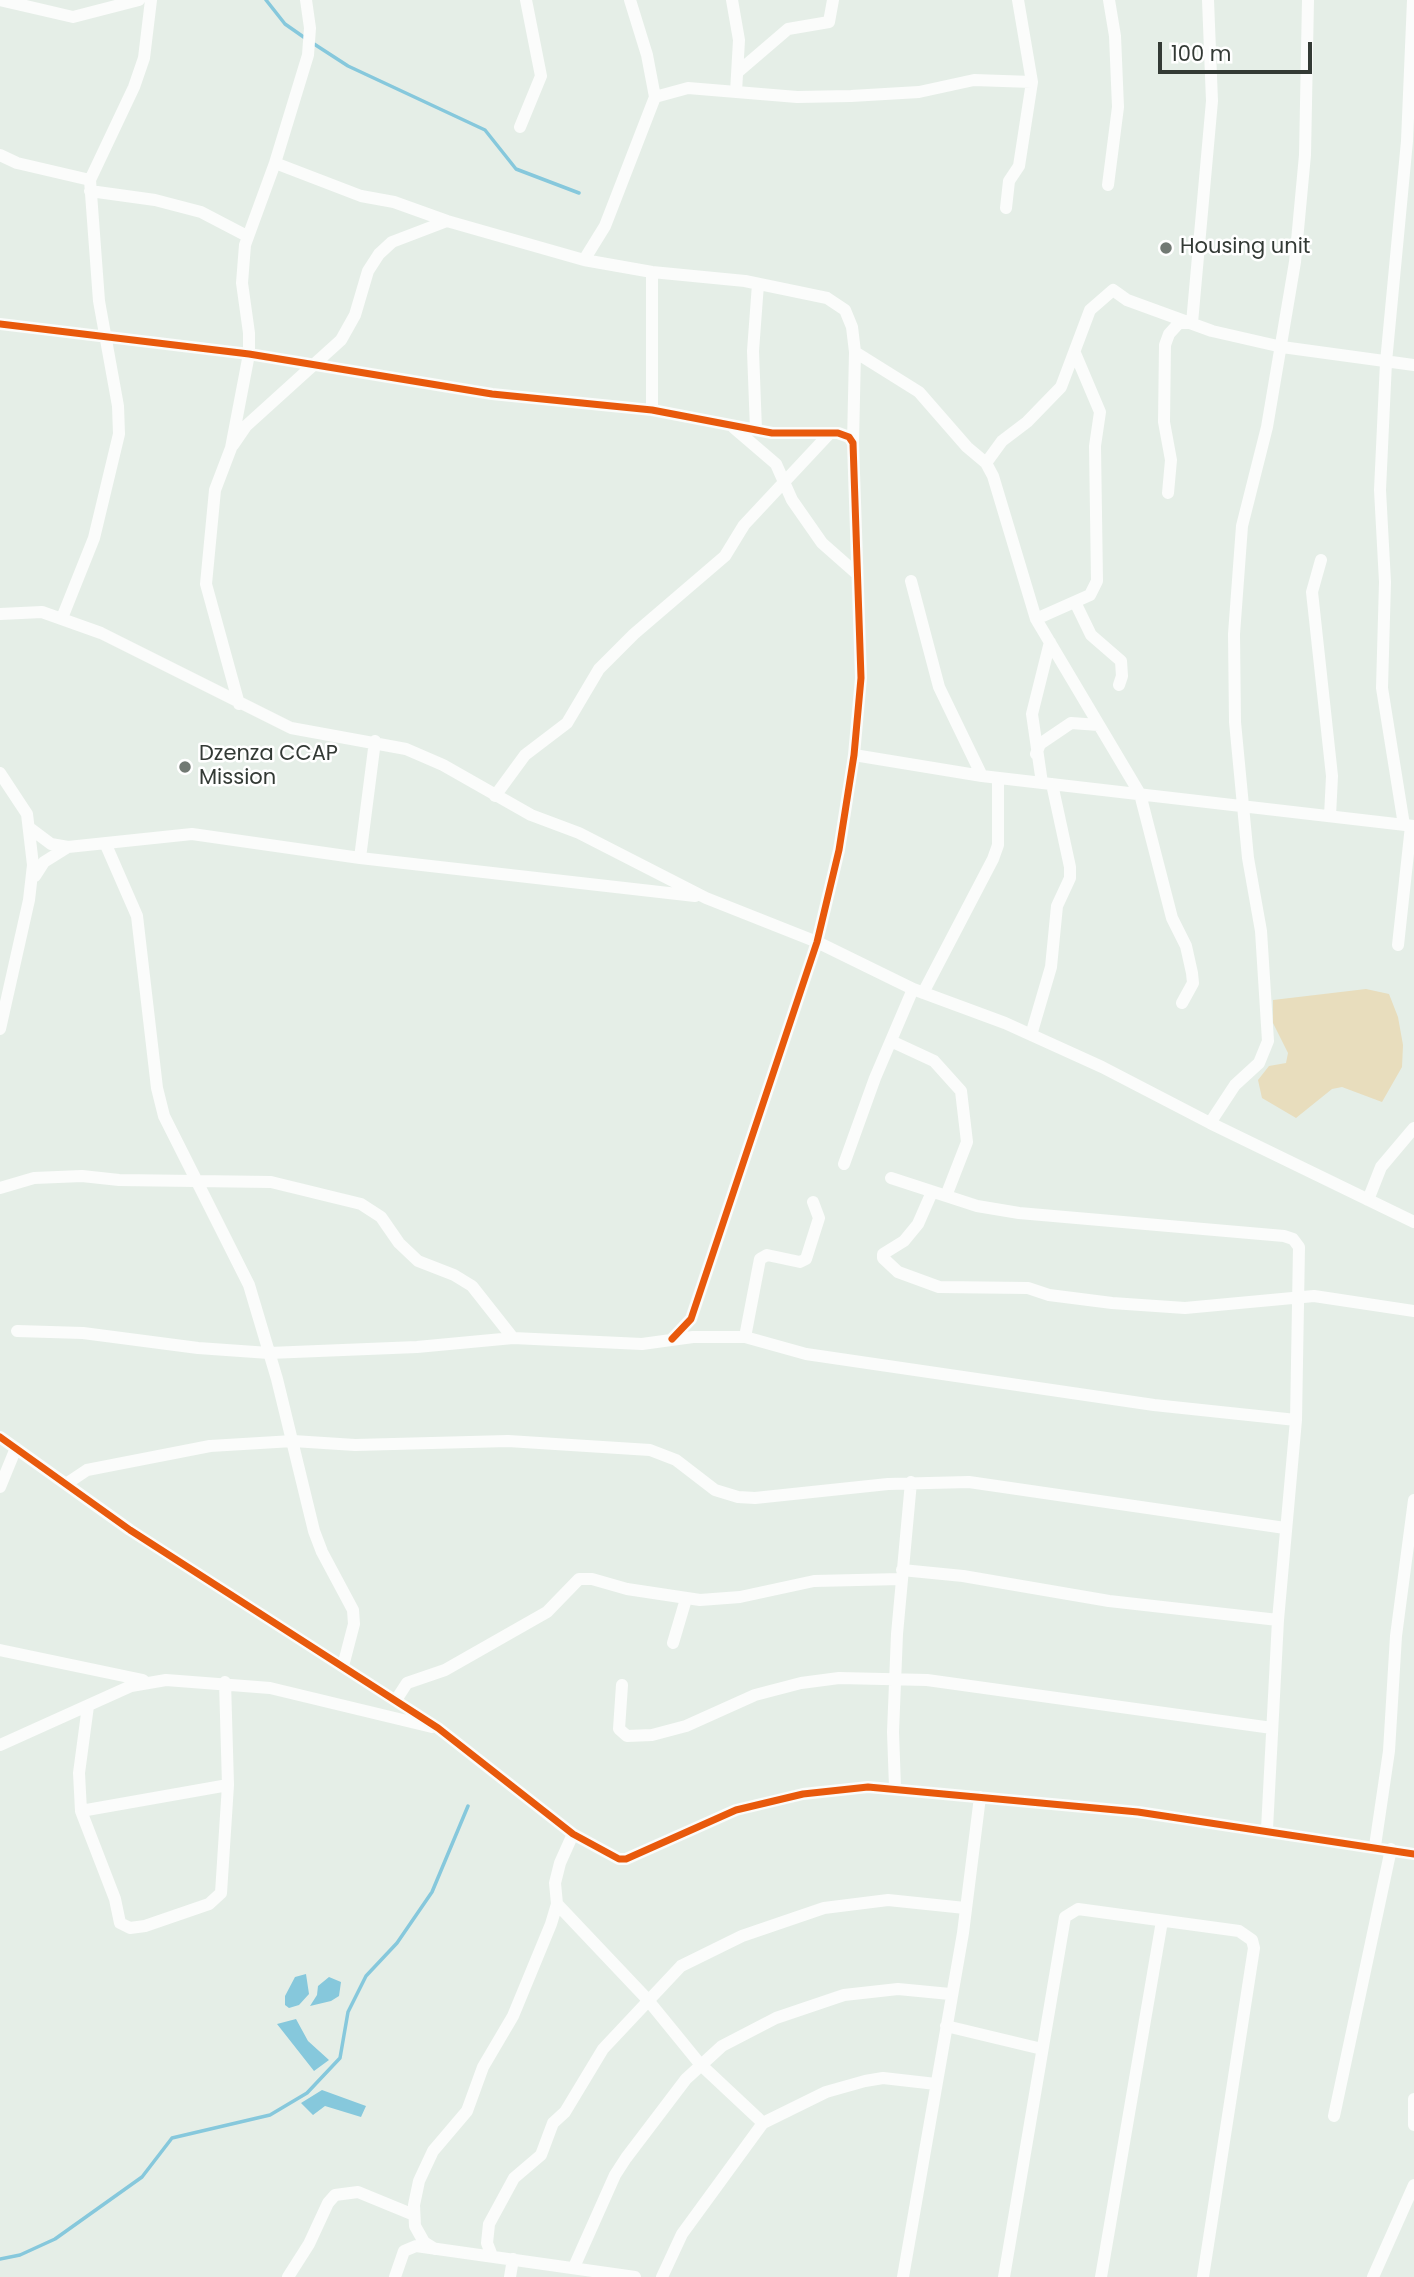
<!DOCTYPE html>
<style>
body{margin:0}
#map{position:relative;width:1414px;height:2277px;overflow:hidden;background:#e5eee7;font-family:Poppins,sans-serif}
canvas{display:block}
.scale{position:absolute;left:1158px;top:42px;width:154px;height:32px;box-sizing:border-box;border:4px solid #333a35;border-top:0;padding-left:9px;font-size:21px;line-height:24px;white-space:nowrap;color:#333a35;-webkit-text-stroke:5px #fff;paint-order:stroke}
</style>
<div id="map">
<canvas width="1414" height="2277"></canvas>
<div class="scale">100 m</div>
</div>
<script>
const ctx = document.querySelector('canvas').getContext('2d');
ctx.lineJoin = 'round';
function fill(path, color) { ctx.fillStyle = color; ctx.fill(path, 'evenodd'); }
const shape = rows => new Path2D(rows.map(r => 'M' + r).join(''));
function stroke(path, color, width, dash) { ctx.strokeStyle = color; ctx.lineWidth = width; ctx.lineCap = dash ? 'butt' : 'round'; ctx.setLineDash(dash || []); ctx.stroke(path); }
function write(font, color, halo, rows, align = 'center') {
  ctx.font = font + ' Poppins,sans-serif'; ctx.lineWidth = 5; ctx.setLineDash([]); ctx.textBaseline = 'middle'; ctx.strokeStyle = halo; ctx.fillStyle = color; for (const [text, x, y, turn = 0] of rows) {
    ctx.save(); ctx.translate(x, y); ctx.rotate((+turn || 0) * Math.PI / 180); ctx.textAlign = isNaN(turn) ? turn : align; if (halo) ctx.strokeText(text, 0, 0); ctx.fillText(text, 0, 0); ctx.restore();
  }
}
const green = shape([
 [1366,989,1389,994,1398,1017,1403,1045,1402,1067,1382,1102,1342,1087,1332,1089,1296,1118,1262,1098,1258,1080,1269,1066,1286,1063,1288,1053,1273,1023,1273,1000]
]);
const water = shape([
 [306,1974,309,1994,299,2005,289,2008,285,2005,285,1996,295,1977],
 [329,1977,341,1982,339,1996,331,2001,310,2006,317,1995,318,1986],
 [296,2019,308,2041,329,2060,314,2071,277,2024],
 [322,2090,366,2106,361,2117,325,2106,313,2115,301,2103]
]);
const stream = shape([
 [266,0,285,24,305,38],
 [311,42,348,66,485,130,516,169,579,193],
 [0,2259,20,2255,55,2239,142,2177,172,2138,270,2115,307,2093,340,2058,348,2012,366,1976,397,1943,432,1892,468,1806]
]);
const minor = shape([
 [0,0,73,17,139,0],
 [732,0,739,40,736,92],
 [739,71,788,29,829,22,833,0],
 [655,97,688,88,797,97,851,96,919,92,974,80,1032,82],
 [520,127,541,76,526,0],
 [0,155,17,163,90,180],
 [275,163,361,196,394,202,447,221,584,260,652,272,745,281,827,298,845,310,852,327,855,352,853,443],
 [1108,185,1118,107,1115,36,1109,0],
 [90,191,155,200,201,212,247,236],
 [1006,208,1009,181,1019,166,1032,82,1018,0],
 [584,260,605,226,655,97,647,55,630,0],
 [0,324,249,354,492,394,652,410,772,433,838,433,849,437,853,443,861,678,854,755,839,850,817,942,691,1319,672,1339],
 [855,352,919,392,967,447,986,463,993,476,1036,619,1140,794,1172,918,1186,946,1192,973,1193,983,1182,1003],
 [652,410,652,272],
 [734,428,776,464,792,500,822,543,856,573],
 [756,430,753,351,758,284],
 [233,445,246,426,341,340,355,315,368,271,379,254,392,242,447,221],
 [986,463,1002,441,1027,422,1061,387,1090,310,1113,290,1127,300,1212,331,1282,347,1414,365],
 [1168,493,1171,460,1164,422,1165,345,1169,334,1179,323,1192,323,1212,101,1208,0],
 [1321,560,1312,592,1332,776,1330,816],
 [911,581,939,687,982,776],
 [1075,602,1091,635,1121,661,1122,676,1119,685],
 [0,614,42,612,101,633,291,728,406,749,443,765,531,815,579,833,706,898,817,942,913,989,1005,1023,1102,1067,1210,1123,1414,1222],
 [62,618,94,538,119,434,118,406,99,301,90,180,134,87,144,58,151,0],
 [1036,619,1090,595,1097,581,1095,446,1100,412,1075,353],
 [239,704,206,584,215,490,231,448,249,354,249,333,242,283,245,245,275,163,308,55,310,28,306,0],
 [1036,754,1040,744,1071,723,1099,725],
 [854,755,982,776,1414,826],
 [0,773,27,814,33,865,29,900,0,1029],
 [1042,783,1032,714,1050,642],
 [495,796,525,755,567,723,599,669,634,634,725,556,744,525,830,433],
 [1404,825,1382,688,1385,582,1380,490,1386,362,1407,141,1413,0],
 [31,829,51,844,68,847,192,834,360,858,695,896],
 [106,845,137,916,157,1088,164,1116,249,1285,277,1379,314,1531,322,1552,353,1610,354,1624,343,1666],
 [360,858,375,741],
 [35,876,44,862,68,847],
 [1398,945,1411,826],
 [923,993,993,859,998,845,998,778],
 [1031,1035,1051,967,1057,906,1070,878,1070,867,1052,784],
 [893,1042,934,1061,961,1091,967,1142,946,1196],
 [1210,1123,1235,1085,1259,1063,1268,1041,1261,931,1248,858,1235,722,1234,634,1242,526,1267,427,1295,262,1305,155,1308,0],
 [844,1164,875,1078,913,989],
 [891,1178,977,1206,1019,1213,1284,1236,1293,1239,1299,1247,1296,1420,1278,1620,1267,1829],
 [0,1188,34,1178,82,1176,119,1180,271,1182,361,1204,381,1217,399,1243,418,1261,454,1275,472,1286,513,1338],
 [932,1192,918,1224,904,1241,883,1254,883,1258,898,1272,939,1287,1028,1288,1049,1295,1112,1303,1185,1308,1314,1296,1414,1311],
 [1368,1200,1381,1167,1414,1128],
 [17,1331,83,1333,198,1348,269,1353,417,1347,513,1338,642,1344,693,1337,745,1337,806,1354,1154,1405,1296,1420],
 [745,1337,760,1259,767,1255,800,1262,806,1259,819,1218,813,1202],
 [0,1437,130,1530,438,1728,573,1834,619,1859,626,1859,736,1810,803,1794,868,1787,1138,1812,1414,1854],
 [66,1484,87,1470,210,1446,293,1441,355,1445,508,1441,650,1450,676,1460,715,1490,738,1497,755,1498,888,1484,969,1482,1285,1528],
 [0,1487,16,1448],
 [902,1570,963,1576,1109,1601,1278,1620],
 [673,1643,686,1599],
 [0,1650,143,1680],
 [622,1685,619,1729,627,1736,652,1735,686,1726,755,1695,801,1683,839,1678,927,1680,1272,1728],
 [396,1700,407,1683,445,1670,547,1612,579,1579,592,1579,627,1589,700,1600,740,1597,814,1581,901,1579],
 [88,1706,79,1773,81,1811,115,1899,120,1923,130,1928,145,1926,209,1904,221,1893,228,1785,225,1682],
 [0,1745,131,1686,166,1680,270,1688,432,1727],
 [895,1787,893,1732,897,1634,911,1482],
 [81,1811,228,1785],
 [1375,1846,1389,1751,1396,1636,1414,1500],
 [557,1904,647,1999,700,2064,763,2123],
 [946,2026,1042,2049],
 [1414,2099,1414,2125],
 [1334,2116,1391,1849],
 [435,2249,424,2242,415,2226,414,2205,419,2181,433,2151,467,2111,483,2067,513,2016,551,1924,557,1904,555,1883,560,1863,573,1834],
 [492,2256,487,2243,489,2224,514,2178,541,2155,553,2123,565,2112,603,2049,681,1966,742,1936,824,1908,888,1900,965,1908],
 [574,2267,615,2175,626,2158,686,2079,722,2046,776,2018,844,1995,898,1989,950,1994],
 [288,2277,309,2244,328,2203,335,2195,358,2192,414,2215],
 [395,2277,404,2251,416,2246,635,2277],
 [510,2277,513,2259],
 [662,2277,682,2234,763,2123,826,2092,865,2081,883,2078,936,2084],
 [903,2277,963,1933,980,1797],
 [1004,2277,1065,1917,1078,1909,1239,1931,1252,1940,1254,1948,1203,2277],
 [1101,2277,1162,1921],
 [1373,2277,1414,2185]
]);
const cycleway = shape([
 [0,324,249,354,492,394,652,410,772,433,838,433,849,437,853,443,861,678,854,755,839,850,817,942,691,1319,672,1339],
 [0,1437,130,1530,438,1728,573,1834,619,1859,626,1859,736,1810,803,1794,868,1787,1138,1812,1414,1854]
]);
const markers = [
 [1166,248,7,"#717973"],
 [185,767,7,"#717973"]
];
const poiNames = [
 ["Housing unit",1180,248],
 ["Dzenza CCAP",199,755],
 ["Mission",199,779]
];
fill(green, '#e8ddbd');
fill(water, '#86c8dc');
stroke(stream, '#86c8dc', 3.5);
stroke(minor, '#fbfcfb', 12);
stroke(cycleway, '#e8590c', 7);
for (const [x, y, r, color] of markers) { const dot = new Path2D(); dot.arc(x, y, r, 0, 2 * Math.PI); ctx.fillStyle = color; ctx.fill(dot); stroke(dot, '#fff', 2.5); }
write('21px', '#333a35', '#fff', poiNames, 'left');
</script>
